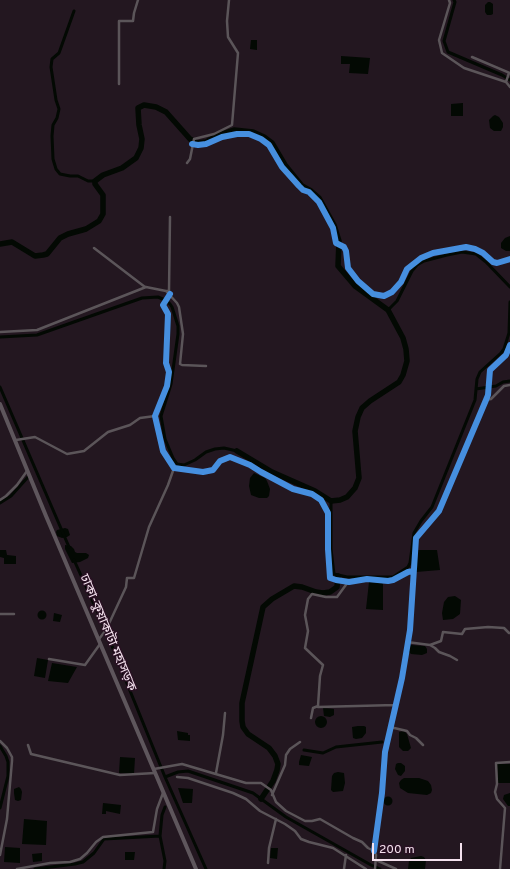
<!DOCTYPE html>
<meta charset="utf-8">
<style>
body{margin:0}
#map{position:relative;width:510px;height:869px;overflow:hidden;background:#231720;font-family:Overpass,sans-serif}
canvas{display:block}
.scale{position:absolute;left:372px;top:843px;width:90px;height:18px;box-sizing:border-box;border:2px solid #f4e2ee;border-top:0;padding-left:5px;font-size:12px;line-height:14px;white-space:nowrap;color:#f4e2ee;-webkit-text-stroke:3px #291123;paint-order:stroke}
</style>
<div id="map">
<canvas width="510" height="869"></canvas>
<div class="scale">200 m</div>
</div>
<script>
const ctx = document.querySelector('canvas').getContext('2d');
ctx.lineJoin = 'round';
function fill(path, color) { ctx.fillStyle = color; ctx.fill(path, 'evenodd'); }
const shape = rows => new Path2D(rows.map(r => 'M' + r).join(''));
function stroke(path, color, width, dash) { ctx.strokeStyle = color; ctx.lineWidth = width; ctx.lineCap = dash ? 'butt' : 'round'; ctx.setLineDash(dash || []); ctx.stroke(path); }
function write(font, color, halo, rows, align = 'center') {
  ctx.font = font + ' Overpass,"Noto Sans Bengali",sans-serif'; ctx.lineWidth = 3; ctx.setLineDash([]); ctx.textBaseline = 'middle'; ctx.strokeStyle = halo; ctx.fillStyle = color; for (const [text, x, y, turn = 0] of rows) {
    ctx.save(); ctx.translate(x, y); ctx.rotate((+turn || 0) * Math.PI / 180); ctx.textAlign = isNaN(turn) ? turn : align; if (halo) ctx.strokeText(text, 0, 0); ctx.fillText(text, 0, 0); ctx.restore();
  }
}
const water = shape([
 [488,2,490,2,493,4,493,14,491,15,487,15,485,12,485,5],
 [251,40,257,40,257,50,250,49],
 [341,56,370,58,368,74,349,73,350,64,341,64],
 [463,103,463,116,451,116,451,104],
 [495,115,499,117,503,123,503,127,501,131,494,131,490,128,489,120,493,116],
 [510,236,510,251,506,251,501,248,501,243,505,238],
 [254,473,265,478,267,481,270,489,269,496,267,498,259,498,251,495,249,486,250,478],
 [65,528,68,529,70,535,67,537,62,538,57,536,56,532,57,530],
 [65,545,71,546,74,549,75,552,77,553,86,553,89,555,88,558,80,562,72,563,65,549],
 [0,550,6,550,7,555,16,556,16,564,4,564,4,558,0,557],
 [418,550,437,550,440,570,416,572],
 [369,582,382,583,383,584,383,610,366,609],
 [455,596,461,600,460,614,453,619,443,620,442,613,444,602,448,597],
 '37.5 615a4.5 4.5 0 1 1 9 0a4.5 4.5 0 1 1-9 0Z',
 [54,613,62,615,60,622,53,621],
 [411,645,425,646,427,649,427,653,422,655,411,654,409,652,408,648],
 [37,658,48,660,45,678,34,676],
 [52,663,77,667,68,683,48,681],
 [323,708,334,709,334,715,330,717,324,716],
 '315 722a6 6 0 1 1 12 0a6 6 0 1 1-12 0Z',
 [358,726,364,726,366,727,366,733,362,738,356,739,353,738,352,727],
 [177,731,188,733,188,735,190,735,190,741,178,740],
 [404,731,407,734,411,748,408,751,403,751,399,747,399,732],
 [301,755,312,757,309,766,299,765,299,762],
 [120,757,135,758,134,774,119,773],
 [398,763,401,763,405,766,405,771,401,776,398,775,395,769,396,764],
 [497,764,510,764,510,783,498,783],
 [338,772,344,773,345,783,343,791,333,792,331,790,332,776,334,773],
 [404,778,419,778,428,781,431,785,432,790,431,793,427,795,408,793,400,788,399,783,401,780],
 [19,787,21,789,22,792,21,800,18,801,15,800,14,793,14,789],
 [178,788,193,789,192,803,183,803],
 [510,793,510,806,508,806,503,799,504,795],
 '383.5 801a4.5 4.5 0 1 1 9 0a4.5 4.5 0 1 1-9 0Z',
 [103,803,121,805,120,814,106,811,106,814,102,814],
 [24,819,47,821,46,845,22,844],
 [5,847,20,848,20,863,4,862],
 [271,848,278,848,277,859,270,858],
 [125,852,135,852,134,860,125,860],
 [42,853,42,861,33,862,32,854],
 [421,856,424,857,426,860,425,869,408,869,409,861,411,858]
]);
const canal = shape([
 [454,0,455,2,444,41,448,52,502,75,510,80],
 [74,11,59,53,52,59,51,67,56,100,59,109,57,118,53,125,52,136,53,159,56,169,60,174,70,176,78,176,88,181,95,181],
 [388,310,397,301,412,271,417,265,424,261,447,255,462,252,476,254,486,262,510,287],
 [0,337,37,335,142,298,158,297,165,300,170,304,172,307,178,326,178,334,171,384,161,416,165,439,173,458,177,464,184,465,195,460,206,452,215,449,224,448,237,451],
 [0,387,69,547],
 [476,389,496,386,503,382,510,381],
 [331,501,331,549,334,574,347,577,393,577,408,567,410,563,414,533,421,521,432,507,475,400,477,379,480,372,501,353,504,349,509,333,510,302],
 [0,503,11,496,28,477],
 [74,560,103,624,165,777,206,869],
 [0,746,6,756,8,762,8,776,0,808],
 [304,750,323,753,336,747,382,742],
 [165,777,178,772,188,771,253,793,286,817,371,865,380,869],
 [35,869,75,864,83,862,94,853,104,839,160,836],
 [164,869,165,861,160,836,162,815,165,807]
]);
const river = shape([
 [0,244,12,242,35,256,43,255,47,254,60,238,68,234,86,229,99,221,103,214,103,195,95,184,95,181,103,175,122,168,136,158,141,148,142,139,139,125,138,108,144,105,156,107,166,112,190,139,197,143,206,142,216,136,234,130,253,132,264,137,272,143,285,165,302,186,311,191,319,198,334,225,339,241,338,266,355,286,388,310,403,338,406,349,407,361,403,375,399,382,370,401,362,408,358,417,355,431,359,478,355,488,347,497,340,500,331,501,315,491,272,472,237,451],
 [261,799,273,781,277,770,278,764,275,756,269,748,248,734,243,727,242,721,242,703,263,607,272,599,294,586,302,587,316,592,323,593,330,592,337,587,338,576]
]);
const street = shape([
 [449,0,450,3,439,40,442,53,464,68,506,82,510,87],
 [472,57,510,73],
 [506,82,509,73],
 [119,84,119,21,133,21,134,13,138,0],
 [192,144,198,145,206,144,222,137,237,134,249,134,261,139,269,145,282,167,299,186,303,190,309,192,319,202,333,228,336,243,344,247,346,251,348,268,358,281,373,294,384,296,392,292,401,282,407,269,421,258,433,253,466,247,475,249,483,253,493,262,497,263,510,259],
 [187,163,190,159,194,139,214,134,232,125,238,53,228,37,227,21,229,0],
 [94,248,145,287],
 [166,291,169,291,170,217],
 [170,294,163,305,168,314,166,363,169,372,167,386,155,416,163,451,174,468,203,472,213,470,220,461,230,457,250,465,261,472,293,489,312,494,321,500,328,513,328,549,330,578,336,580,349,582,367,579,388,581,393,580,408,572,413,571],
 [0,332,37,330,146,287,166,291,177,303,179,307,183,334,180,364,182,365,206,366],
 [486,400,491,399,504,386,510,385],
 [16,440,35,437,67,454,84,451,108,432,130,425,140,418,155,416],
 [0,500,6,496,17,485,27,471],
 [0,614,14,614],
 [99,639,106,630,113,615,126,587,127,578,134,578,149,527,168,485,174,468],
 [407,642,430,645,441,641,443,632,462,634,465,629,488,627,504,628,509,633,510,633],
 [430,645,435,648,439,652,450,656,457,660],
 [49,659,85,665,100,644],
 [318,707,395,705],
 [311,718,313,708,318,706,320,676,323,665,305,648,308,631,305,615,308,599,312,594,326,597,337,597,348,582],
 [390,727,407,731,410,735,416,738,423,745],
 [0,741,7,748,12,757,12,761,7,819,0,855],
 [28,745,31,754,120,775,155,773],
 [154,769,182,764,246,783,261,783,271,790,276,802,286,811,305,821,312,821,320,819,353,838,362,842,368,848,374,851,376,855,375,869],
 [216,773,223,735,225,713],
 [177,777,188,778,233,793,246,799,260,811,285,824,295,831,301,839,309,842,333,848,366,869],
 [272,795,285,765,286,755,290,749,300,742],
 [374,851,382,793,385,752,402,678,410,630,416,538,439,511,486,400,488,395,490,370,506,355,510,345],
 [376,860,396,869],
 [268,863,269,848,276,819],
 [17,869,50,863,70,862,80,859,87,853,96,842,103,837,153,832,157,809,163,793],
 [344,869,346,855],
 [500,869,505,808,497,799,495,792,497,784,496,763,510,762]
]);
const primary = shape([
 [0,404,46,516,196,869]
]);
const cycleway = shape([
 [192,144,198,145,206,144,222,137,237,134,249,134,261,139,269,145,282,167,299,186,303,190,309,192,319,202,333,228,336,243,344,247,346,251,348,268,358,281,373,294,384,296,392,292,401,282,407,269,421,258,433,253,466,247,475,249,483,253,493,262,497,263,510,259],
 [170,294,163,305,168,314,166,363,169,372,167,386,155,416,163,451,174,468,203,472,213,470,220,461,230,457,250,465,261,472,293,489,312,494,321,500,328,513,328,549,330,578,336,580,349,582,367,579,388,581,393,580,408,572,413,571],
 [374,851,382,793,385,752,402,678,410,630,416,538,439,511,486,400,488,395,490,370,506,355,510,345]
]);
const streetNames = [
 ["ঢাকা-কুয়াকাটা মহাসড়ক",107,633,67]
];
fill(water, '#030903');
stroke(canal, '#030903', 3);
stroke(river, '#030903', 5.5);
stroke(street, '#5b5559', 2.5);
stroke(primary, '#5e565c', 4);
stroke(cycleway, '#468fdf', 6);
write('13px', '#f4e2ee', '#291123', streetNames);
</script>
